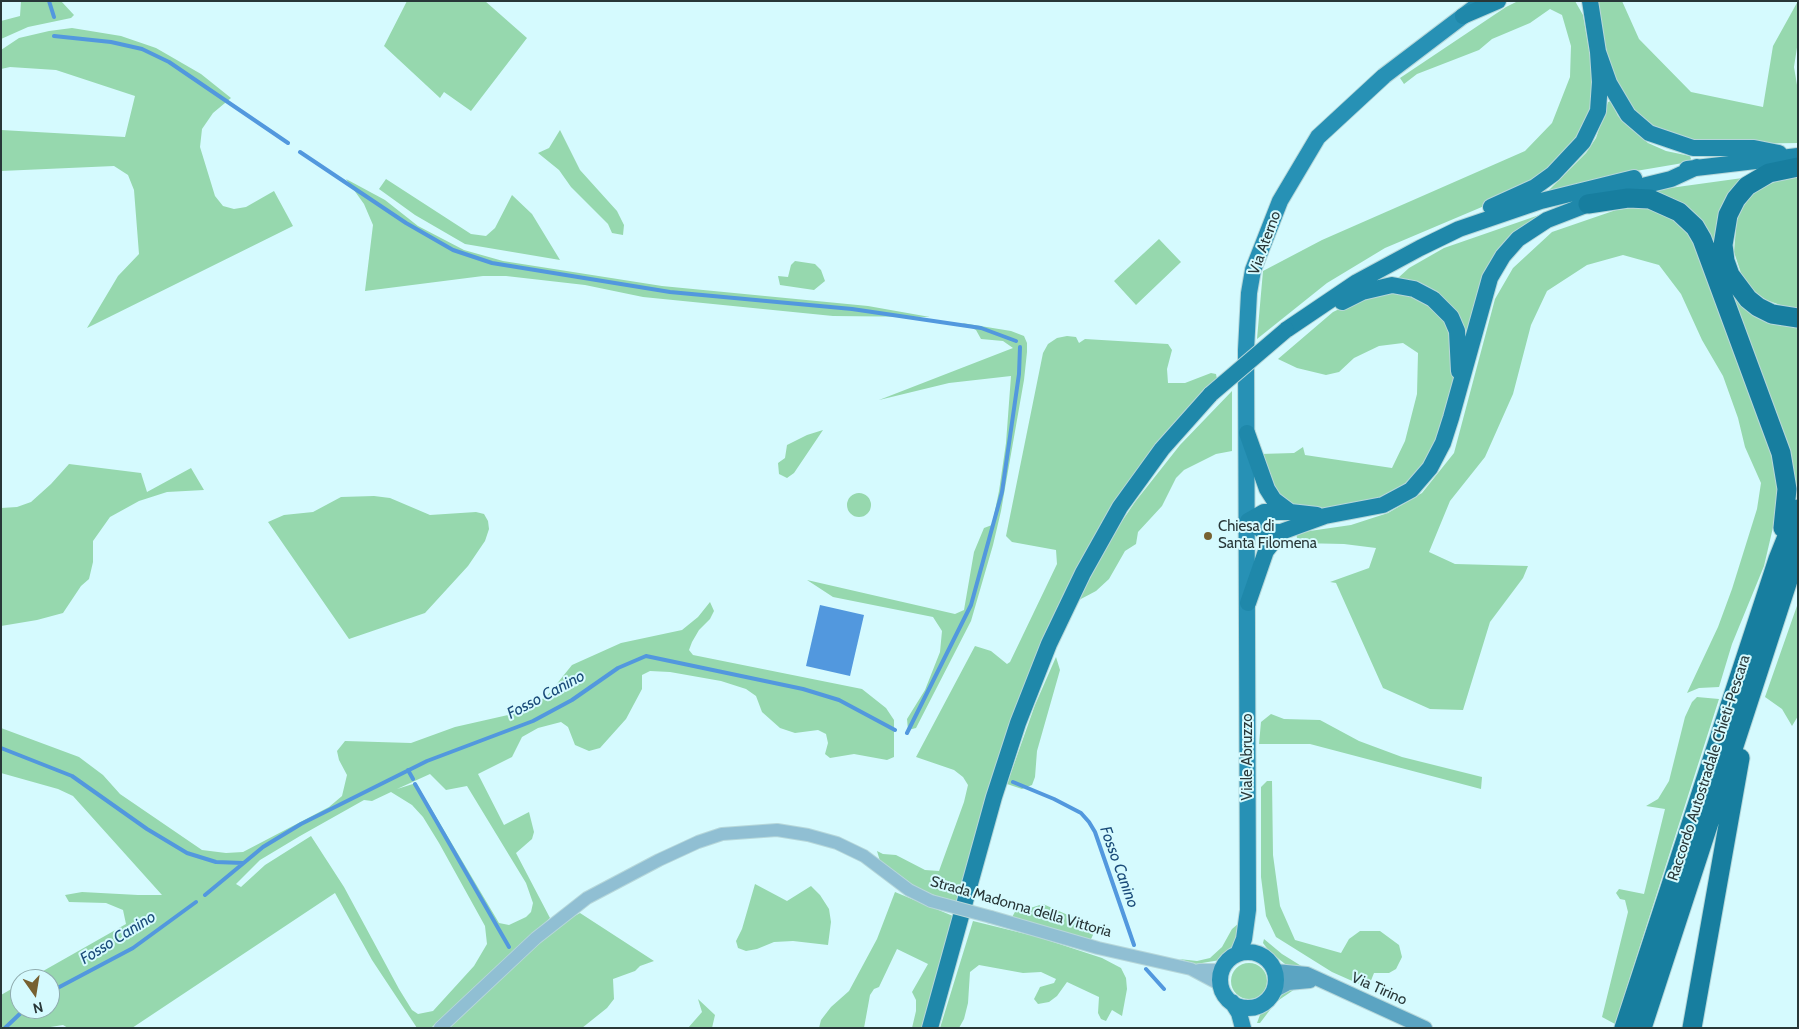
<!DOCTYPE html>
<style>
body{margin:0}
#map{position:relative;width:1799px;height:1029px;overflow:hidden;background:#d5fafe;font-family:Cabin,sans-serif}
canvas{display:block}
.frame{position:absolute;inset:0;border:2px solid #283738;pointer-events:none}
.north{position:absolute;left:10px;top:969px;width:50px;height:50px;box-sizing:border-box;background:#d5fafe;border:1px solid #90acaf;border-radius:50%;rotate:167deg;font-size:14px;font-weight:700;line-height:20px;text-align:center;color:#283738}
.north::after{content:'';display:block;margin:auto;width:18px;height:22px;background:#776131;clip-path:polygon(50% 0,100% 100%,50% 72%,0 100%)}
</style>
<div id="map">
<canvas width="1799" height="1029"></canvas>
<div class="frame"></div>
<div class="north">N</div>
</div>
<script>
const ctx = document.querySelector('canvas').getContext('2d');
ctx.lineJoin = 'round';
function fill(path, color) { ctx.fillStyle = color; ctx.fill(path, 'evenodd'); }
const shape = rows => new Path2D(rows.map(r => 'M' + r).join(''));
function stroke(path, color, width, dash) { ctx.strokeStyle = color; ctx.lineWidth = width; ctx.lineCap = dash ? 'butt' : 'round'; ctx.setLineDash(dash || []); ctx.stroke(path); }
function write(font, color, halo, rows, align = 'center') {
  ctx.font = font + ' Cabin,sans-serif'; ctx.lineWidth = 4; ctx.setLineDash([]); ctx.textBaseline = 'middle'; ctx.strokeStyle = halo; ctx.fillStyle = color; for (const [text, x, y, turn = 0] of rows) {
    ctx.save(); ctx.translate(x, y); ctx.rotate((+turn || 0) * Math.PI / 180); ctx.textAlign = isNaN(turn) ? turn : align; if (halo) ctx.strokeText(text, 0, 0); ctx.fillText(text, 0, 0); ctx.restore();
  }
}
const green = shape([
 [21,1,61,1,74,15,71,18,28,27,1,39,1,21,20,16],
 [407,1,485,1,527,38,471,111,444,92,440,98,384,46],
 [1518,1,1575,1,1583,15,1595,84,1594,105,1586,129,1538,178,1496,201,1385,248,1327,283,1257,339,1263,271,1322,240,1525,151,1552,123,1570,77,1571,46,1562,15,1550,9,1530,23,1492,39,1479,50,1417,74,1404,84,1400,78,1506,7],
 [1596,1,1622,1,1639,39,1691,92,1763,107,1773,46,1798,1,1798,41,1794,67,1798,91,1798,143,1729,144,1684,141,1653,129,1623,99,1611,71],
 [72,28,121,36,156,48,201,74,231,98,213,113,202,129,200,147,215,196,223,206,234,209,246,207,274,191,293,226,87,328,118,276,139,254,134,190,128,175,114,166,1,171,1,130,125,137,135,96,56,70,10,67,1,69,1,50,19,38,49,31],
 [1611,101,1618,116,1648,143,1666,151,1690,156,1691,159,1689,162,1630,172,1567,186,1546,193,1586,153,1596,138,1608,102],
 [560,130,580,170,617,211,624,225,623,235,612,233,608,224,571,187,559,170,538,153,549,148],
 [1757,176,1717,258,1704,237,1641,192],
 [1798,176,1798,310,1795,310,1766,300,1753,290,1741,273,1734,252,1737,216,1753,192,1779,180],
 [346,179,385,200,418,226,464,250,503,261,662,286,868,306,930,317,833,316,643,297,585,285,506,276,483,276,365,291,373,225,364,204],
 [386,179,471,234,486,236,495,228,512,195,532,214,560,260,465,244,415,215,379,189],
 [1653,205,1673,217,1691,233,1777,461,1781,493,1764,566,1732,644,1719,687,1699,688,1687,693,1718,627,1732,589,1757,509,1761,483,1745,447,1738,418,1723,376,1702,340,1681,294,1659,265,1623,255,1587,265,1547,291,1531,325,1513,394,1485,457,1450,501,1429,552,1455,564,1528,566,1523,578,1490,622,1463,710,1430,709,1383,688,1336,583,1330,582,1369,568,1376,548,1344,544,1298,543,1296,533,1351,525,1388,513,1422,493,1454,453,1495,299,1513,268,1552,232,1616,210],
 [1545,213,1518,235,1467,340,1439,294,1427,286,1398,278,1409,268,1444,248],
 [1159,239,1181,262,1136,305,1114,281],
 [795,261,815,264,821,270,825,281,814,290,780,285,778,276,788,277,791,265],
 [1729,291,1749,311,1771,324,1798,328,1798,494,1794,503],
 [1387,292,1407,293,1424,300,1444,318,1456,351,1453,382,1442,422,1428,458,1408,482,1385,497,1356,505,1303,511,1279,498,1260,454,1294,453,1303,447,1305,455,1392,468,1405,441,1417,394,1418,353,1403,343,1379,346,1354,358,1339,372,1326,375,1297,368,1278,359,1333,312,1364,297],
 [962,323,1011,331,1024,336,1027,343,1027,352,1024,380,1001,511,993,545,971,621,916,728,908,730,907,719,925,690,940,652,942,631,933,617,833,597,807,580,955,614,964,610,974,552,984,528,992,525,999,491,1006,443,1011,376,949,383,879,400,1013,348,1003,341,981,339,976,330],
 [1067,336,1076,337,1079,343,1085,339,1168,344,1172,350,1167,369,1168,383,1185,383,1211,373,1216,374,1217,379,1122,495,992,781,956,903,924,893,880,861,877,851,883,854,896,855,925,870,939,871,964,802,968,785,963,777,954,770,916,757,975,646,991,651,1007,664,1010,662,1057,564,1056,550,1012,542,1006,536,1043,353,1048,344,1057,338],
 [1232,391,1232,451,1216,454,1184,470,1176,478,1162,506,1138,532,1136,544,1125,551,1109,579,1096,591,1079,600,1110,539,1135,502,1180,445],
 [823,430,794,473,787,478,779,474,778,463,785,458,787,445,807,435],
 [69,464,141,473,147,492,191,468,204,490,167,492,139,501,110,517,93,541,93,562,89,579,81,586,63,613,37,620,1,626,1,508,17,507,31,502,51,484],
 '847 505a12 12 0 1 1 24 0a12 12 0 1 1-24 0Z',
 [374,496,390,498,430,515,476,512,484,514,488,521,489,529,485,541,468,566,425,613,349,639,268,522,284,515,313,512,341,497],
 [710,602,714,611,710,619,699,630,692,642,689,650,693,655,862,689,886,708,894,720,894,757,887,760,854,754,830,758,825,754,828,743,826,734,818,730,795,733,780,728,762,712,756,696,746,689,721,681,670,672,650,671,642,675,642,689,626,719,600,748,589,751,575,745,568,727,561,722,538,728,522,737,512,757,478,774,504,825,529,812,534,832,532,839,516,853,550,918,431,1028,417,1028,372,960,335,893,132,1028,68,1028,63,1025,44,1028,1,1028,1,995,20,984,20,1009,50,1009,50,979,29,979,126,924,123,910,106,903,69,902,65,895,82,892,138,895,162,895,73,796,58,789,1,773,1,728,79,757,103,775,120,794,202,850,226,853,243,852,329,807,342,796,347,775,339,760,337,751,345,741,411,743,455,727,508,715,529,707,547,696,572,665,621,643,682,630,698,617],
 [430,774,446,790,467,786,526,883,533,903,531,912,526,917,509,925,499,923,416,783,397,789],
 [391,792,412,805,423,817,439,843,485,926,487,944,474,966,433,1011,418,1014,412,1010,399,989,344,887,311,836,265,865,241,887,236,884,260,860,300,836,364,800,372,801],
 [1798,603,1798,716,1792,726,1782,709,1765,697],
 [1056,657,1060,670,1037,751,1035,777,1032,785,1022,789,1007,784,1035,705],
 [1697,697,1719,699,1615,1024,1602,1017,1628,912,1625,900,1620,899,1616,893,1619,889,1644,894,1665,809,1646,806,1658,799,1669,781,1685,717,1692,702],
 [1271,714,1284,719,1320,720,1359,741,1402,757,1482,777,1481,789,1310,744,1259,744,1261,722],
 [1267,781,1272,781,1273,855,1280,906,1295,940,1341,953,1349,939,1360,931,1380,931,1399,945,1402,957,1396,969,1389,973,1374,973,1368,988,1332,972,1276,937,1266,916,1261,877,1261,787],
 [755,884,787,901,811,886,820,895,829,909,831,922,828,945,793,941,774,942,757,949,746,951,738,948,736,941,742,929],
 [895,892,953,916,923,1028,912,1028,916,1011,916,1000,912,992,928,964,897,949,879,987,874,989,870,995,864,1028,819,1028,821,1020,831,1007,849,991,877,939],
 [1043,904,1086,923,1093,935,1090,941,1011,919,1016,910,1024,910],
 [580,913,654,961,640,966,635,971,613,979,614,999,607,1008,582,1028,449,1028,507,971,567,920],
 [973,921,1038,937,1102,958,1121,968,1126,978,1127,989,1122,1016,1112,1010,1106,1021,1101,1019,1098,1013,1099,997,1067,982,1057,996,1049,1002,1038,1004,1034,999,1040,987,1054,983,1056,979,1041,972,1023,973,979,965,970,972,968,1003,964,1019,959,1028,940,1028],
 [1239,923,1235,945,1220,960,1196,964,1179,959,1197,961,1210,958,1222,947,1232,929],
 [1264,939,1282,954,1303,967,1295,967,1285,964,1269,951,1263,943],
 '1231 981a18 18 0 1 1 36 0a18 18 0 1 1-36 0Z',
 [1288,988,1295,989,1276,1002,1260,1023,1257,1023,1261,1012,1273,1004,1280,991],
 [698,999,715,1015,712,1028,688,1028,702,1012]
]);
const water = shape([
 [820,605,864,615,850,676,806,666]
]);
const stream = shape([
 [49,1,54,17],
 [54,36,111,42,142,49,169,62,288,143],
 [300,152,406,223,453,250,492,263,670,292,852,309,981,328,1016,341],
 [907,733,971,605,1002,492,1019,374,1020,347],
 [1,748,72,776,147,829,187,853,216,862,243,863],
 [408,770,413,779],
 [1013,782,1054,799,1081,813,1089,822,1095,832,1134,945],
 [415,784,509,947],
 [205,895,263,847,301,824,427,761,533,721,572,700,618,668,646,656,803,689,839,700,895,730],
 [1146,969,1164,989],
 [50,992,133,948,196,902],
 [5,1028,25,1009]
]);
const tertiary = shape([
 [991,917,1098,948,1191,969,1221,985],
 [1199,970,1222,970],
 [440,1028,536,938,587,898,659,860,698,842,722,834,777,830,808,835,837,843,864,856,909,890,931,901]
]);
const secondary = shape([
 [1275,971,1307,974,1425,1028],
 [1275,990,1288,983,1310,981]
]);
const primary = shape([
 '1220 980a28 28 0 1 1 56 0a28 28 0 1 1-56 0Z',
 [1238,954,1244,939,1248,910,1246,350,1249,293,1253,270,1280,201,1318,137,1384,76,1475,7],
 [1232,1002,1239,1013,1243,1028]
]);
const trunk = shape([
 [1590,1,1598,52,1609,83,1628,115,1649,133,1693,148,1754,148,1779,153],
 [1463,16,1498,1],
 [1687,169,1798,156],
 [1491,207,1535,187,1553,174,1583,142,1598,111,1600,82,1598,52],
 [1342,302,1362,292,1392,285,1414,289,1433,299,1451,317,1457,331,1459,371],
 [1286,330,1357,282,1420,248,1459,229,1541,201,1634,178],
 [1247,433,1267,489,1274,500,1290,512,1317,515],
 [1281,532,1265,532,1248,521,1264,512,1290,512],
 [1248,603,1266,551,1281,532,1325,516,1383,505,1411,490,1430,468,1443,443,1451,418,1490,278,1503,256,1518,239,1547,220,1622,191,1671,179,1697,167],
 [930,1028,994,797,1018,723,1049,644,1083,573,1120,507,1162,449,1211,394]
]);
const motorway = shape([
 [1798,167,1769,173,1747,186,1736,199,1728,215,1723,245,1725,261,1730,275,1748,299,1758,307,1772,314,1798,318],
 [1588,204,1628,198,1650,199,1679,212,1695,227,1702,239,1781,453,1787,489,1783,528],
 [1624,1028,1778,559,1798,509],
 [1642,1028,1793,565,1798,541],
 [1692,1028,1740,758]
]);
const tertiaryBridge = shape([
 [931,901,991,917]
]);
const trunkBridge = shape([
 [1211,394,1286,330]
]);
const markers = [
 [1208,536,5,"#776131"]
];
const streetNames = [
 ["Via Aterno",1265,243,-70],
 ["Viale Abruzzo",1248,757,-90],
 ["Raccordo Autostradale Chieti-Pescara",1709,768,-72],
 ["Strada Madonna della Vittoria",1021,907,16],
 ["Via Tirino",1379,989,24]
];
const poiNames = [
 ["Chiesa di",1218,527],
 ["Santa Filomena",1218,544]
];
const waterNames = [
 ["Fosso Canino",546,695,-28],
 ["Fosso Canino",1119,867,70],
 ["Fosso Canino",118,938,-32]
];
fill(green, '#96d8ae');
fill(water, '#5298de');
stroke(stream, '#5298de', 4);
stroke(tertiary, '#b6d7da', 14);
stroke(secondary, '#b6d7da', 16);
stroke(primary, '#b6d7da', 18);
stroke(trunk, '#b6d7da', 18);
stroke(motorway, '#b6d7da', 21);
stroke(tertiary, '#90bfd3', 12);
stroke(secondary, '#5ba4c2', 14);
stroke(primary, '#2791b5', 16);
stroke(trunk, '#1f88aa', 16);
stroke(motorway, '#177e9f', 19);
stroke(tertiaryBridge, '#b6d7da', 14, []);
stroke(trunkBridge, '#b6d7da', 18, []);
stroke(tertiaryBridge, '#90bfd3', 12);
stroke(trunkBridge, '#1f88aa', 16);
for (const [x, y, r, color] of markers) { const dot = new Path2D(); dot.arc(x, y, r, 0, 2 * Math.PI); ctx.fillStyle = color; ctx.fill(dot); stroke(dot, '#d5fafe', 2); }
write('15px', '#283738', '#d5fafe', streetNames);
write('15px', '#283738', '#d5fafe', poiNames, 'left');
write('italic 16px', '#1a4b79', '#d5fafe', waterNames);
</script>
